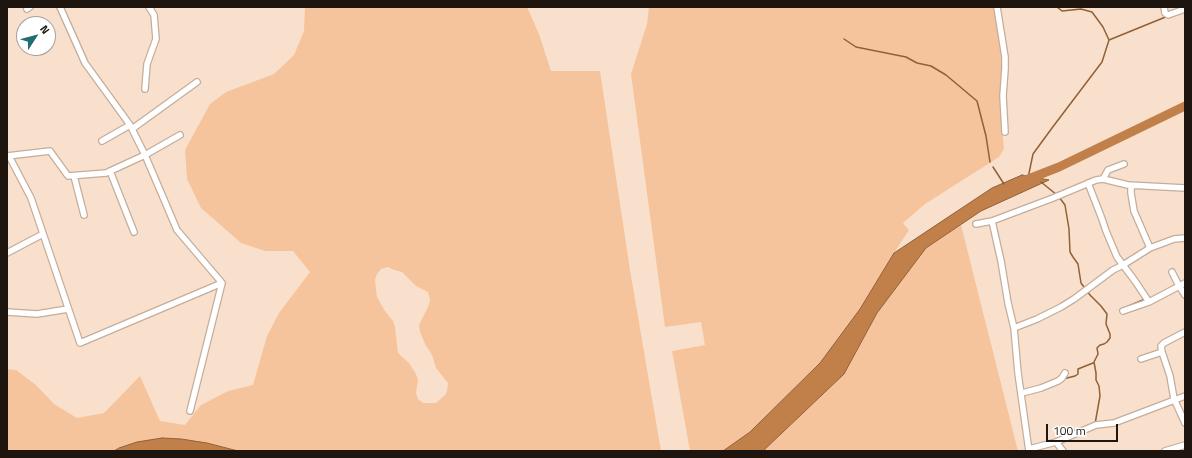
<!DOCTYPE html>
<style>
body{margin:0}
#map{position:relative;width:1192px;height:458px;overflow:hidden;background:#f9e0cd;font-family:"Titillium Web",sans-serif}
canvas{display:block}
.frame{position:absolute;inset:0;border:8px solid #1d150e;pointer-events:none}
.north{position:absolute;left:16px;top:16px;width:40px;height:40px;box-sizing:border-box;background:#fff;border:1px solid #a5a19f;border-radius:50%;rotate:54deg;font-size:11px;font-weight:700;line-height:16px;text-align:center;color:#1d150e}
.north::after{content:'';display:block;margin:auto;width:14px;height:18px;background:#226d6d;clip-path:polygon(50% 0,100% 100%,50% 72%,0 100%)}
.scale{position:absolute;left:1046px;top:424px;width:72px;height:18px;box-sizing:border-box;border:2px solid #1d150e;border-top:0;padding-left:5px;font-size:12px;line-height:14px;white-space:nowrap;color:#1d150e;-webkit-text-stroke:3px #fff;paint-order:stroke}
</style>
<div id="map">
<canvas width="1192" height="458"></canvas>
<div class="frame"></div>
<div class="north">N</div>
<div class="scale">100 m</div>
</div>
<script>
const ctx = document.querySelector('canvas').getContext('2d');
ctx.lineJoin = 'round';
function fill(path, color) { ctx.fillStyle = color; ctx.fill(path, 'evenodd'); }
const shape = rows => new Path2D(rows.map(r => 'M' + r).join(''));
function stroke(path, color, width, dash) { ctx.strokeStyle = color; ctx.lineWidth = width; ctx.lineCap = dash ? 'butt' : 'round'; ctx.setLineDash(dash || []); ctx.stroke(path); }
const green = shape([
 [305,7,527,7,539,34,551,71,600,71,630,270,661,451,238,451,207,443,119,448,114,451,7,451,7,369,16,370,36,385,54,404,77,418,104,413,140,376,160,421,185,425,201,405,228,391,253,385,267,336,279,313,310,272,293,251,265,251,241,243,201,208,187,179,185,150,210,104,226,92,274,74,294,55,304,31],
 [388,267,394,270,402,272,416,286,428,292,430,300,428,307,419,325,420,332,425,344,432,355,436,368,448,383,447,391,445,395,436,403,423,403,418,399,416,393,418,380,416,374,409,363,398,353,395,327,393,321,385,311,377,297,375,280,377,274,381,269],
 [649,7,995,7,1004,58,1000,107,1004,149,999,157,925,204,903,223,909,230,894,253,860,309,820,363,750,432,723,451,690,451,672,351,705,345,701,322,665,327,631,74,647,24],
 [961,225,1018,451,763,451,844,374,877,313,926,248]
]);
const water = shape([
 [1022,175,1049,180,981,211,926,248,877,313,844,374,763,451,723,451,750,432,820,363,860,309,894,253,992,188,1022,175],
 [162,438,181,439,207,443,238,451,114,451,119,448,137,442,162,438]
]);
const stream = shape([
 [844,39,856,47,906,57,917,63,931,66,946,75,977,101,986,136,990,162],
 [1109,40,1168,16],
 [993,167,1004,184],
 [1028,178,1033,154,1052,128,1102,62,1109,40,1103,27,1092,12,1081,9,1062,11,1057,7],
 [1041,182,1057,195],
 [1059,197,1065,205,1069,229,1070,252,1073,257,1078,264,1081,283,1090,295,1101,306,1107,314,1106,324,1110,334,1110,338,1107,342,1104,344,1100,345,1097,348,1098,354,1094,362,1096,373,1096,380,1099,386,1100,396,1095,424],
 [1124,308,1145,299],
 [1063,379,1075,376,1078,374,1078,369,1093,363]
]);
const river = shape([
 [1023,181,1059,167,1185,106]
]);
const minor = shape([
 [60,7,85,63,130,125,145,155,177,230,222,283,190,411],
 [997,7,1005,57,1005,69,1003,96,1005,132],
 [1164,7,1165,13,1168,15,1185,9],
 [27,9,30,7],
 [145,89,147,64,156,39,154,15,149,7],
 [132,129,197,82],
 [102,141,130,125],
 [7,156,50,151,68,176,106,173,145,155,180,135],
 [9,156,31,198,80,343,222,283],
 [110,171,134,232],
 [74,176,84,215],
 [1103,179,1128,185,1185,188],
 [1088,183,1102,219,1106,231,1117,257,1135,281,1149,302],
 [1131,185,1131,193,1134,211,1150,248],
 [992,221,1001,261,1008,303,1014,328,1018,373,1029,451],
 [976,224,992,221,1053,198,1096,180,1103,179,1108,170,1124,164],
 [7,253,43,234],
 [1172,272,1179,286,1185,295],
 [1123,311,1149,302,1185,283],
 [7,312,37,314,68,309],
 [1014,328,1037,319,1061,307,1074,299,1113,270,1123,265,1150,248,1174,239,1185,238],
 [1185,332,1164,343,1161,346,1162,352,1170,376,1174,399,1185,423],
 [1141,359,1162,352],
 [1022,393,1041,388,1058,381,1062,378,1065,373],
 [1056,442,1063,451],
 [1029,449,1056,442,1096,425,1114,423,1185,396],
 [1165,451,1185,445]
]);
fill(green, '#f6c49c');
fill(water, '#c18049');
stroke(water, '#906037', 1);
stroke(stream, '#906037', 1.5);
stroke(river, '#c18049', 9);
stroke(minor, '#c4ad9b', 8);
stroke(minor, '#fff', 5.5);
</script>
